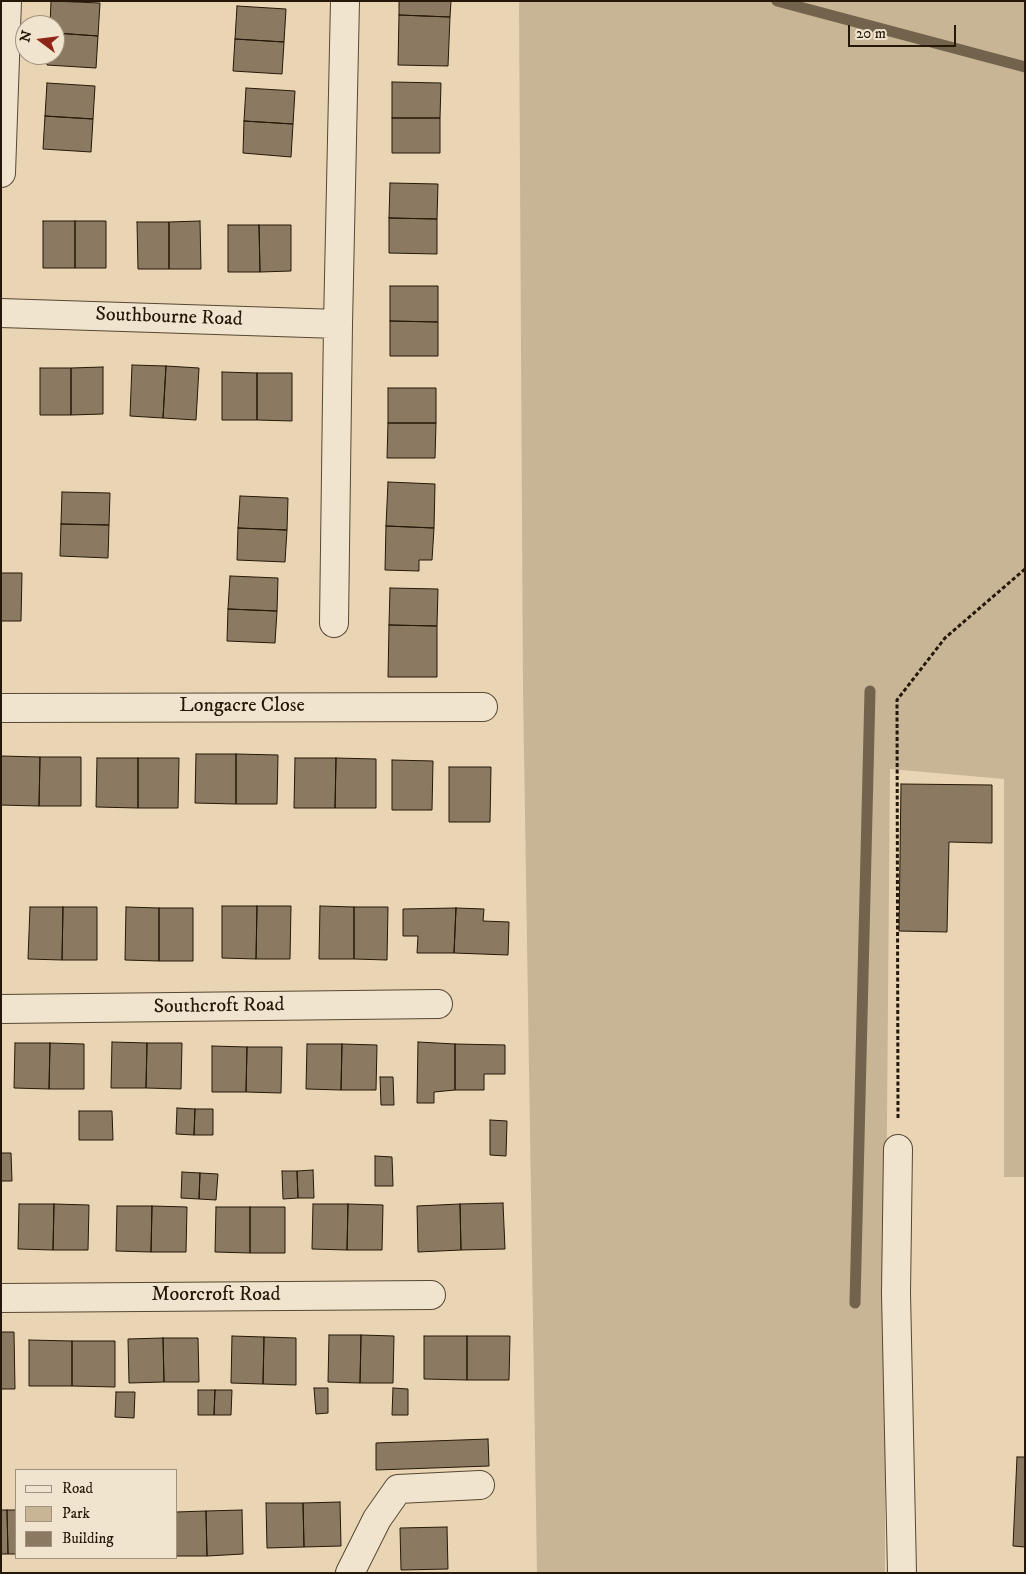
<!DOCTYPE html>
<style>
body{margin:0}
#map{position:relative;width:1026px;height:1574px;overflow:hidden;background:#e9d5b3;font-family:"IM FELL DW Pica",serif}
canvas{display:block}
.frame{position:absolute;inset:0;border:2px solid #261808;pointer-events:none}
.legend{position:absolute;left:15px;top:1469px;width:162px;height:90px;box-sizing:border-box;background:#f1e4ce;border:1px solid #a0927f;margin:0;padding:6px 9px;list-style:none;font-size:15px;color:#261808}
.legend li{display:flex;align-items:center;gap:10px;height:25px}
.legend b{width:25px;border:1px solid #a0927f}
.north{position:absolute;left:15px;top:15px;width:50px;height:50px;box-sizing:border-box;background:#f1e4ce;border:1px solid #a0927f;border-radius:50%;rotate:285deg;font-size:14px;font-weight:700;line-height:20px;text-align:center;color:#261808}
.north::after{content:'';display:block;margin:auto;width:18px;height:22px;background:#8f2418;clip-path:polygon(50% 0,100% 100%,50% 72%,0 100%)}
.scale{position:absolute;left:848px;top:25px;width:108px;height:22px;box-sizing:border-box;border:2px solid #261808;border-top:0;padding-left:6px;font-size:15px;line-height:18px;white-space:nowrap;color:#261808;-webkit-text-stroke:4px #f1e4ce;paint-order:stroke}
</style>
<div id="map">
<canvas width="1026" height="1574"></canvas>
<div class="frame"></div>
<ul class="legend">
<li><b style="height:6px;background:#f1e4ce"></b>Road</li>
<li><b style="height:14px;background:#c8b596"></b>Park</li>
<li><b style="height:14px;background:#8b7a61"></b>Building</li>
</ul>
<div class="north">N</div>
<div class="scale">20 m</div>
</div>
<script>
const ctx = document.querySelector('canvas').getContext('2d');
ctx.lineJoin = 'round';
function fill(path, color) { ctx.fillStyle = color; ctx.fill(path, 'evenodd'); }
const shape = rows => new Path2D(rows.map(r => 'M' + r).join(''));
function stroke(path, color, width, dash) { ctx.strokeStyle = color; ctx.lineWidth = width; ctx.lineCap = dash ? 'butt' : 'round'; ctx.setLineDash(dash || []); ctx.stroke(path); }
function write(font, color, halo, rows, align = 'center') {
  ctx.font = font + ' "IM FELL DW Pica",serif'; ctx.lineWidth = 4; ctx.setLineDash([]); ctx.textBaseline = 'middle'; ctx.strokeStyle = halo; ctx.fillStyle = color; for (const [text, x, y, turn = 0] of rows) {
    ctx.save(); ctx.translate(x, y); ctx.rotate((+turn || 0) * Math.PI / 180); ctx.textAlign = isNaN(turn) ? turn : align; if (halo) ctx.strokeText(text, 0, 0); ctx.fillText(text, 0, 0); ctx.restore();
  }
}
const green = shape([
 [519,1,1025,1,1025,1177,1004,1177,1004,779,890,769,885,1353,885,1573,537,1573,523,689]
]);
const stream = shape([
 [777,1,1025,67],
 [855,1303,870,691]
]);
const building = shape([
 [51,1,100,3,98,36,55,33,55,25,50,25,51,1],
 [399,1,451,1,450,17,399,15,399,1],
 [237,6,286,9,284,42,235,39,237,6],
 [399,15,450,17,448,66,398,65,399,15],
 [55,33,98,36,96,68,47,65,48,55,55,55,55,33],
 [235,39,284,42,282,74,233,71,235,39],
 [392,82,441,83,440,118,392,118,392,82],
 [47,83,95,86,93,119,45,116,47,83],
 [246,88,295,91,293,124,244,121,246,88],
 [45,116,93,119,91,152,43,149,45,116],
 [392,118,440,118,440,153,392,153,392,118],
 [244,121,293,124,291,157,243,153,244,121],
 [390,183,438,184,437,219,389,218,390,183],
 [389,218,437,219,437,254,389,253,389,218],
 [43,221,75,221,75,268,43,268,43,221],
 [75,221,106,221,106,268,75,268,75,221],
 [200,221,201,269,169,269,169,222,200,221],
 [137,222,169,222,169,269,138,269,137,222],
 [228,225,259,225,260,272,228,272,228,225],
 [259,225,291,225,291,271,260,272,259,225],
 [390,286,438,286,438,322,390,321,390,286],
 [390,321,438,322,438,356,390,356,390,321],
 [132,365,166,366,163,418,130,416,132,365],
 [166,366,199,368,196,420,163,418,166,366],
 [103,367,103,414,71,415,71,368,103,367],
 [40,368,71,368,71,415,40,415,40,368],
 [222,372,257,373,257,420,222,420,222,372],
 [257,373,292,373,292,421,257,420,257,373],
 [388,388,436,388,436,423,388,423,388,388],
 [388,423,436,423,435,458,387,458,388,423],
 [388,482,435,484,434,528,386,526,388,482],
 [62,492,110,493,109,525,61,524,62,492],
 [240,496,288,498,287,530,238,528,240,496],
 [61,524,109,525,108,558,60,556,61,524],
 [386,526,434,528,432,560,419,560,419,571,385,570,386,526],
 [238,528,287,530,285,562,237,560,238,528],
 [1,573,22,573,21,621,1,621,1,573],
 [230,576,278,578,277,611,228,609,230,576],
 [390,588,438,589,437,626,389,625,390,588],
 [228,609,277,611,275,643,227,641,228,609],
 [389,625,437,626,437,677,388,677,389,625],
 [196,754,236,754,236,804,195,803,196,754],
 [236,754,278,755,277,804,236,804,236,754],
 [1,756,40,757,39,806,1,805,1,756],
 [40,757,81,757,81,806,39,806,40,757],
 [97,758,138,758,138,808,96,807,97,758],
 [138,758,179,758,178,808,138,808,138,758],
 [295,758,336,758,335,808,294,808,295,758],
 [336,758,376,759,376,808,335,808,336,758],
 [392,760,433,761,432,810,392,810,392,760],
 [449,767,491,767,490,822,449,822,449,767],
 [901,784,992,785,992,843,949,842,947,932,899,931,901,784],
 [222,906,257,906,256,959,222,958,222,906],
 [257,906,291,906,290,959,256,959,257,906],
 [320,906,354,907,354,959,319,959,320,906],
 [30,907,63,907,62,960,28,959,30,907],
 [63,907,97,907,97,960,62,960,63,907],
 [126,907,159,908,159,961,125,960,126,907],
 [354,907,388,907,387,960,354,959,354,907],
 [159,908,193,908,193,961,159,961,159,908],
 [456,908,454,953,417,953,418,936,403,936,403,909,456,908],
 [456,908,484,909,483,921,509,922,508,955,454,953,456,908],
 [112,1042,147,1043,146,1088,111,1088,112,1042],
 [418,1042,455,1044,455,1090,434,1092,434,1103,417,1103,418,1042],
 [15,1043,50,1043,49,1089,14,1088,15,1043],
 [50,1043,84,1044,84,1089,49,1089,50,1043],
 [147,1043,182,1043,181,1089,146,1088,147,1043],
 [307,1044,342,1044,341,1090,306,1089,307,1044],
 [342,1044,377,1045,376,1090,341,1090,342,1044],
 [455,1044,505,1045,505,1074,484,1074,484,1090,455,1090,455,1044],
 [212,1046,247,1047,246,1092,212,1092,212,1046],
 [247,1047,282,1047,281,1093,246,1092,247,1047],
 [380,1077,393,1077,394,1105,381,1105,380,1077],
 [177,1108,195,1109,194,1135,176,1134,177,1108],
 [195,1109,213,1109,213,1135,194,1135,195,1109],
 [79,1111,112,1111,113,1140,79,1140,79,1111],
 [490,1120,507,1121,506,1156,490,1155,490,1120],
 [1,1153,11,1153,12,1181,1,1181,1,1153],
 [375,1156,392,1157,393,1186,375,1186,375,1156],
 [313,1170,314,1198,298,1198,297,1171,313,1170],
 [282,1171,297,1171,298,1198,283,1199,282,1171],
 [182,1172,200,1173,199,1199,181,1198,182,1172],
 [200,1173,218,1174,216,1200,199,1199,200,1173],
 [503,1203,505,1249,461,1250,460,1204,503,1203],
 [19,1204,54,1204,53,1250,18,1249,19,1204],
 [54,1204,89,1205,88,1250,53,1250,54,1204],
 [313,1204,348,1204,347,1250,312,1249,313,1204],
 [348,1204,383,1205,382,1250,347,1250,348,1204],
 [460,1204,461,1250,418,1252,417,1206,460,1204],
 [117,1206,152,1206,151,1252,116,1251,117,1206],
 [152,1206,187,1207,186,1252,151,1252,152,1206],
 [216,1207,250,1207,250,1253,215,1252,216,1207],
 [250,1207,285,1207,285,1253,250,1253,250,1207],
 [1,1332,14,1332,15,1389,1,1389,1,1332],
 [329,1335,361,1335,360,1383,328,1382,329,1335],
 [361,1335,394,1336,393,1383,360,1383,361,1335],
 [232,1336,264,1337,263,1384,231,1383,232,1336],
 [424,1336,467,1336,467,1380,424,1379,424,1336],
 [467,1336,510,1336,509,1380,467,1380,467,1336],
 [264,1337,296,1338,296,1385,263,1384,264,1337],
 [163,1338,198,1338,199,1382,164,1382,163,1338],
 [163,1338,164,1382,129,1383,128,1339,163,1338],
 [29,1340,72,1341,72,1386,29,1386,29,1340],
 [72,1341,115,1341,115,1387,72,1386,72,1341],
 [314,1388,328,1388,328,1413,316,1414,314,1388],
 [393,1388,408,1389,408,1415,392,1415,393,1388],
 [198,1390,215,1390,214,1415,198,1415,198,1390],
 [215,1390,232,1390,231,1415,214,1415,215,1390],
 [116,1392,135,1392,134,1418,115,1417,116,1392],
 [488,1439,489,1466,376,1470,376,1443,488,1439],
 [1017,1457,1025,1457,1025,1547,1013,1546,1017,1457],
 [340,1502,341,1546,304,1547,303,1503,340,1502],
 [266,1503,303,1503,304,1547,267,1548,266,1503],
 [1,1510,7,1510,8,1554,1,1554,1,1510],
 [7,1510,16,1510,16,1554,8,1554,7,1510],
 [242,1510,243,1554,207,1556,206,1511,242,1510],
 [206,1511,207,1556,176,1556,176,1512,206,1511],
 [447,1527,448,1569,401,1570,400,1528,447,1527]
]);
const path = shape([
 [898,1118,897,700,945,638,1025,569]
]);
const street = shape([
 [1,173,7,1],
 [1,313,338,324],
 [334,623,338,324,345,1],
 [1,708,483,707],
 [1,1009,438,1004],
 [898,1149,896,1293,902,1573],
 [1,1298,431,1295],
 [350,1573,377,1519,398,1489,480,1485]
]);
const streetNames = [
 ["Southbourne Road",169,318,2],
 ["Longacre Close",242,707],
 ["Southcroft Road",219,1007,-1],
 ["Moorcroft Road",216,1296]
];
fill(green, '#c8b596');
stroke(stream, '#73634c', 11);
fill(building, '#8b7a61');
stroke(building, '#261808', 1);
stroke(street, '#574733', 30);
stroke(path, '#261808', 3, [4, 2.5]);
stroke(street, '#f1e4ce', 28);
write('20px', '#261808', '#f1e4ce', streetNames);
</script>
